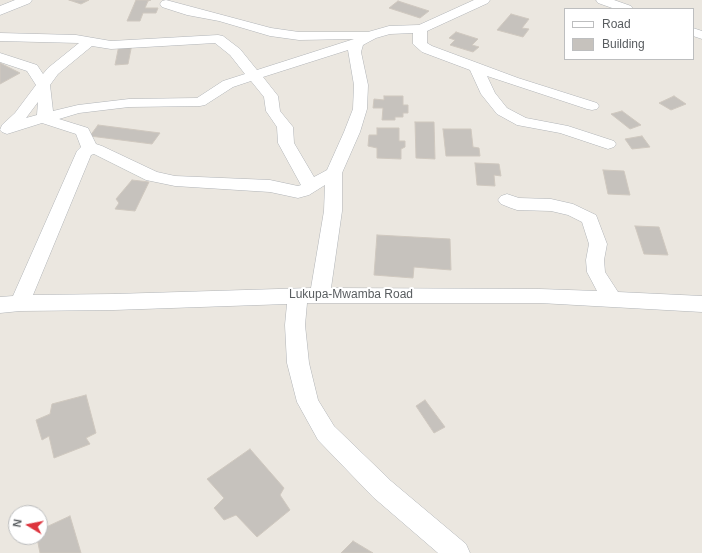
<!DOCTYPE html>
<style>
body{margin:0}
#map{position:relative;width:702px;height:553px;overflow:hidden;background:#ebe7e0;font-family:Arial,sans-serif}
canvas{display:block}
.legend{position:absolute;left:564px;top:8px;width:130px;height:52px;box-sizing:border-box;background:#fff;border:1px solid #bdbebf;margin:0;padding:5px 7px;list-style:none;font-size:12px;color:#595d60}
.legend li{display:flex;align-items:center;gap:8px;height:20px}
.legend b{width:20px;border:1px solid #bdbebf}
.north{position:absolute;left:8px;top:505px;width:40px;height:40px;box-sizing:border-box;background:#fff;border:1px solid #bdbebf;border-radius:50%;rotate:280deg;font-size:11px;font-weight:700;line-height:16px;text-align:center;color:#595d60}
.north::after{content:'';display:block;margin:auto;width:14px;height:18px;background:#dd343d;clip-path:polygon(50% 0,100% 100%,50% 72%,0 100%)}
</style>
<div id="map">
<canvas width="702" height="553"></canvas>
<ul class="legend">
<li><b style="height:5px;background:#fff"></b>Road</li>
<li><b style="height:11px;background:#c6c2bd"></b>Building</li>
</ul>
<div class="north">N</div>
</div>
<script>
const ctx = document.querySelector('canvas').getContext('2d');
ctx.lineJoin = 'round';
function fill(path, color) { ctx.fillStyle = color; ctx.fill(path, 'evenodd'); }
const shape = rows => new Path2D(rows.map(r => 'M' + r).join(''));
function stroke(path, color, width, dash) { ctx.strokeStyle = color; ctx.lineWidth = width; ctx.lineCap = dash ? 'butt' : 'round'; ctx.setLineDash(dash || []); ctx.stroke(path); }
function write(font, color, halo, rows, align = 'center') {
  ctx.font = font + ' Arial,sans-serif'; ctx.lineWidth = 4; ctx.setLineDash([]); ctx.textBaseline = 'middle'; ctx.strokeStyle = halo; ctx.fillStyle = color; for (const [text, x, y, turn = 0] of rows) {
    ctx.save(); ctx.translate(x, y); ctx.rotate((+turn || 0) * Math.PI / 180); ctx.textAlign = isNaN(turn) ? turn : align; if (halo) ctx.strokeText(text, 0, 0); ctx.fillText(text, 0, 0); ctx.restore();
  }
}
const building = shape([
 [69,0,89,0,81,4,69,0],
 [136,0,151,0,148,1,145,8,158,8,156,13,143,13,140,21,127,21,136,0],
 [398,1,429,11,420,18,389,8,398,1],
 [511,14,529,19,522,28,529,29,523,37,497,30,511,14],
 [456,32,478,39,472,45,479,47,473,52,450,45,455,40,449,38,456,32],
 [132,44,128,64,115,65,119,45,132,44],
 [0,63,20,73,0,84,0,63],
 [384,96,403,96,403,105,408,105,408,113,403,113,403,117,395,117,395,120,382,120,383,108,373,108,374,99,384,100,384,96],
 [674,96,686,104,671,110,659,103,674,96],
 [622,111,641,125,630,129,611,114,622,111],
 [415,122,434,122,435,159,416,158,415,122],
 [98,125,160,133,152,144,90,136,98,125],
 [377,128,399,128,399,141,405,141,405,147,401,149,401,159,377,158,377,148,368,146,369,135,377,135,377,128],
 [443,129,471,129,473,147,479,148,480,156,446,156,443,129],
 [642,136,650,147,632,149,625,139,642,136],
 [475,163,499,164,501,176,494,175,495,186,477,185,475,163],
 [603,170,624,171,630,195,608,194,603,170],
 [132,180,149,182,135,211,115,209,119,203,116,199,132,180],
 [635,226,659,227,668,255,644,254,635,226],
 [377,235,450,239,451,270,414,267,413,278,374,275,377,235],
 [86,395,96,433,86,438,90,444,54,458,49,436,42,440,36,420,50,414,52,404,86,395],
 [425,400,445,427,434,433,416,406,425,400],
 [250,449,284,488,280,495,290,510,257,537,236,515,224,520,214,508,224,498,207,479,250,449],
 [70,516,81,553,40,553,37,538,40,537,44,528,70,516],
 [353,541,373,553,341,553,353,541]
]);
const minor = shape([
 [15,0,32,0,30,3,0,15,0,6,15,0],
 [166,0,271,28,299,32,368,32,389,26,419,25,474,0,490,0,488,3,427,31,427,43,432,46,518,78,597,103,599,106,597,109,592,110,587,109,487,76,495,93,507,108,526,118,568,126,614,141,616,144,614,147,608,149,560,133,517,125,497,114,481,94,470,70,422,52,413,44,413,33,390,34,376,38,363,45,361,52,368,85,367,109,360,132,342,173,342,211,331,288,540,289,597,291,587,272,586,260,589,244,582,222,568,215,551,211,517,210,511,208,501,204,498,200,501,196,507,194,519,198,551,199,573,204,596,215,607,244,604,260,605,272,618,292,702,296,702,312,540,303,307,303,305,325,309,363,318,400,334,426,391,481,466,544,470,553,438,553,373,497,318,440,297,402,287,363,285,325,287,304,114,310,20,311,0,313,0,297,13,296,77,151,81,147,76,134,42,123,7,134,2,132,0,130,2,125,15,113,36,85,27,71,0,62,0,53,37,65,43,74,48,68,79,43,0,41,0,33,76,35,111,41,218,35,223,36,240,49,257,70,354,39,299,40,270,36,219,21,187,15,162,7,160,4,162,1,166,0],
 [215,43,230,55,245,74,223,81,197,98,129,99,78,105,53,111,50,85,58,74,92,46,111,49,215,43],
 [348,50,354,85,353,109,344,132,327,170,314,177,294,143,293,127,280,111,278,96,263,77,348,50],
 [251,81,264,97,266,111,277,127,278,143,301,185,298,186,270,180,175,176,157,172,102,146,96,144,88,128,59,119,79,113,129,107,200,106,205,105,233,87,251,81],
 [38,102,37,115,26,118,38,102],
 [94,154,146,180,175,186,270,192,298,198,309,195,325,185,324,211,311,288,114,294,33,295,91,155,94,154],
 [596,0,614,0,631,6,633,9,615,9,598,3,596,0],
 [693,28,702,31,702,39,693,36,693,28]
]);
const streetNames = [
 ["Lukupa-Mwamba Road",351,295]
];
fill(building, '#c6c2bd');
stroke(building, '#cfc8bf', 1);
stroke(minor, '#b1b4b7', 1);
fill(minor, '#fff');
write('12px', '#595d60', '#fff', streetNames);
</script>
